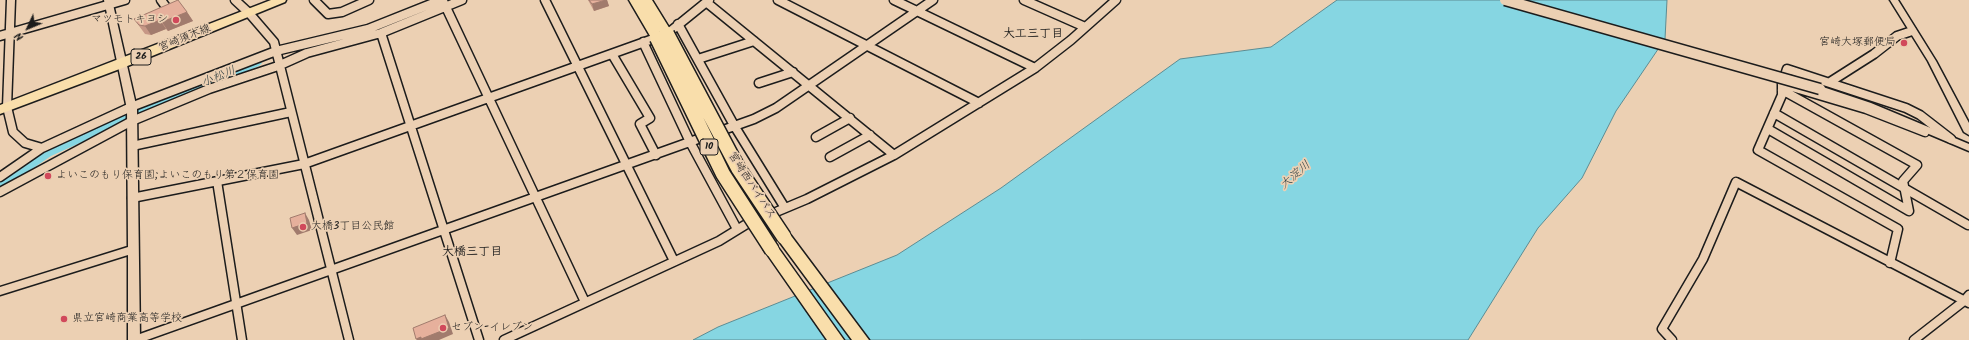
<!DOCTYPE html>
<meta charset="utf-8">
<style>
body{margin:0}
#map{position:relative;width:1969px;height:340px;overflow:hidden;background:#ecd0b3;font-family:Kalam,sans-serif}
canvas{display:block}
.north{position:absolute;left:8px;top:8px;width:40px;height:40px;-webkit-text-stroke:3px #ecd0b3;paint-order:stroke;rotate:226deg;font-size:11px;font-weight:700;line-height:16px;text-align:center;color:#1c1c1c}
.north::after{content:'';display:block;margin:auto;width:14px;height:18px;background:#1c1c1c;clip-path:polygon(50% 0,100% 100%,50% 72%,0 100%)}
</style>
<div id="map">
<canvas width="1969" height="340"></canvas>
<div class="north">N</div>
</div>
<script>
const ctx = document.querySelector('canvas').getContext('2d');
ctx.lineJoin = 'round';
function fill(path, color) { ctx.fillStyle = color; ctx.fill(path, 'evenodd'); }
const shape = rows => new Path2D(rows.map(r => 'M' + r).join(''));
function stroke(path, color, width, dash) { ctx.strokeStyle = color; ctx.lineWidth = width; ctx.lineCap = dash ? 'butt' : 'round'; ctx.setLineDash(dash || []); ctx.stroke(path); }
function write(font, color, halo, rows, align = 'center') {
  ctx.font = font + ' Kalam,"Klee One",sans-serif'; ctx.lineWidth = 3.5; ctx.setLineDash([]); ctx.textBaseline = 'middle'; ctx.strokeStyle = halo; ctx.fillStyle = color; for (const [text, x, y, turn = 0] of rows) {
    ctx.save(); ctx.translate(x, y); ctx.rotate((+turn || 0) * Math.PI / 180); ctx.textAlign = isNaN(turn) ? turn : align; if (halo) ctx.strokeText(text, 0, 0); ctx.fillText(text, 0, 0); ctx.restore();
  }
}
const water = shape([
 [1337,0,1667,0,1665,39,1616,111,1582,178,1538,228,1468,340,693,340,718,327,897,255,1001,188,1180,59,1271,47,1337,0]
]);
const river = shape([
 [438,0,457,0,455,3,431,13,426,14,421,13,419,10,421,7,438,0],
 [254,58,259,60,262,63,259,66,131,120,51,156,6,187,0,189,0,175,39,148,119,112,254,58]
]);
const minor = shape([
 [11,0,7,107,13,132,25,143,42,148,131,107,276,51,368,29,441,0],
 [161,0,166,7],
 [235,0,249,13,274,42,349,340],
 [314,0,328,14,342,12,369,0],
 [545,0,674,261],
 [778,0,979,103],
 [894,0,1035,68],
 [1024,0,1085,27],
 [706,2,894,155],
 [444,3,585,302],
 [678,24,735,127,785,208],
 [381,33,479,340],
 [0,36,125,0],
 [643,42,690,142,737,229],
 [612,54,650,118,640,124,656,155],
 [698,59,754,41],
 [1830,82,1874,54,1897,36,1912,31],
 [759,83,793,72],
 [1782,84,1866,109,1925,132],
 [1774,113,1968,225],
 [1768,129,1909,211,1903,181,1917,165,1782,90],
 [816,137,850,118],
 [132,146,291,112],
 [830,157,870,135],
 [0,177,42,148],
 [217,181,242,340],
 [0,192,132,121,209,89,278,66,307,53,381,33,462,0],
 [132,198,304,164,667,34,709,0],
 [1890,263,1898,229,1758,150,1782,95,1782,84,1787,69,1906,108,1920,115,1951,139],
 [135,340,754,119,776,108,933,0],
 [504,340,719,241,745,225,807,199,894,155,1035,68,1071,40,1116,0],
 [1672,340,1662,329,1703,259,1736,182,1969,303],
 [1914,340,1964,301,1969,295]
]);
const tertiary = shape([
 [104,0,112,0,137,109,140,340,128,340,128,255,0,295,0,287,128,247,127,109,104,0],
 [1890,0,1898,0,1936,61,1969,123,1969,135,1964,132,1928,61,1890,0],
 [1820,86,1871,103,1969,144,1969,151,1865,107,1817,91,1815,89,1817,87,1820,86]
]);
const primary = shape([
 [271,0,286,0,285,2,125,67,0,114,0,105,271,0]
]);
const trunk = shape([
 [629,0,652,0,673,34,671,37,663,37,659,31,663,38,661,41,653,41,629,0],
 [784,231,789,233,869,340,852,340,779,241,777,237,779,233,784,231],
 [772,244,777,246,844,340,827,340,767,254,764,250,767,246,772,244]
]);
const tertiaryBridge = shape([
 [1505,0,1820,89]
]);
const trunkBridge = shape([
 [667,34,738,168,784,237],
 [657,38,723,174,772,250]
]);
const wall = shape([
 [588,0,607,0,609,6,594,11],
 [187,12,193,21,168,31,166,29,151,35,145,34,134,19]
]);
const shadedWall = shape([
 [606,0,607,0,609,6,594,11,592,4],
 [187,12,193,21,168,31,162,22],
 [160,20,166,29,151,35,145,26],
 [305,213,309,220,312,230,297,235,292,228],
 [445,315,449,322,453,334,439,340,417,340,416,339]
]);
const building = shape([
 [178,0,187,12,162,22,160,20,145,26,139,25,134,19,178,0],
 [589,0,606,0,592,4,589,0],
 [305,213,307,223,292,228,290,218,305,213],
 [445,315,449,328,421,339,421,337,416,339,413,328,445,315]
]);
const markers = [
 [176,20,4,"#d1495b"],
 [1904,43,4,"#d1495b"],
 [48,176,4,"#d1495b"],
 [303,227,4,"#d1495b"],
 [64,319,4,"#d1495b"],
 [443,328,4,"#d1495b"]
];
const shields = [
 [141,57,20],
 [709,147,18]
];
const shieldNames = [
 ["26",141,57],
 ["10",709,147]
];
const poiNames = [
 ["マツモトキヨシ",168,20,"right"],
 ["宮崎大塚郵便局",1896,43,"right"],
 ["よいこのもり保育園;よいこのもり第２保育園",56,176],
 ["大橋3丁目公民館",311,227],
 ["県立宮崎商業高等学校",72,319],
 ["セブン-イレブン",451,328]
];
const streetNames = [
 ["宮崎須木線",185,39,-22],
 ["宮崎西バイパス",751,186,57]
];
const neighbourhoodNames = [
 ["大工三丁目",1033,35],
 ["大橋三丁目",472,253]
];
const waterNames = [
 ["小松川",219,78,-22],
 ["大淀川",1296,176,-41]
];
fill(water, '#86d6e2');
stroke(water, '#5c8c93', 1);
fill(river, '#86d6e2');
stroke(minor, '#1c1c1c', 11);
stroke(tertiary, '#1c1c1c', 3);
stroke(primary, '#1c1c1c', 3);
stroke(trunk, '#1c1c1c', 3);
stroke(minor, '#ecd0b3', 8);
fill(tertiary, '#ecd0b3');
fill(primary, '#f9deab');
fill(trunk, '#f9deab');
stroke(tertiaryBridge, '#1c1c1c', 13, []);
stroke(trunkBridge, '#1c1c1c', 17, []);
stroke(tertiaryBridge, '#ecd0b3', 10);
stroke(trunkBridge, '#f9deab', 14);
fill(wall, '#c69786');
fill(shadedWall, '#a17b6d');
fill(building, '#e6b09c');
stroke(building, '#a17b6d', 1);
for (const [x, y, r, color] of markers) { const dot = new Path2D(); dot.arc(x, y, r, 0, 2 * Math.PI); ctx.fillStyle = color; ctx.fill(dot); stroke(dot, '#ecd0b3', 1.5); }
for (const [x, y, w] of shields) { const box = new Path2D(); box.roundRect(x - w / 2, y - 8, w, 16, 3); ctx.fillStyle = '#ecd0b3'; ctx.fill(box); stroke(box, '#1c1c1c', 1); }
write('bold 10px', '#1c1c1c', null, shieldNames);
write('11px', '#1c1c1c', '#ecd0b3', poiNames, 'left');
write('11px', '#1c1c1c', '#ecd0b3', streetNames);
write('bold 12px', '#1c1c1c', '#ecd0b3', neighbourhoodNames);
write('italic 12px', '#314144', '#ecd0b3', waterNames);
</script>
